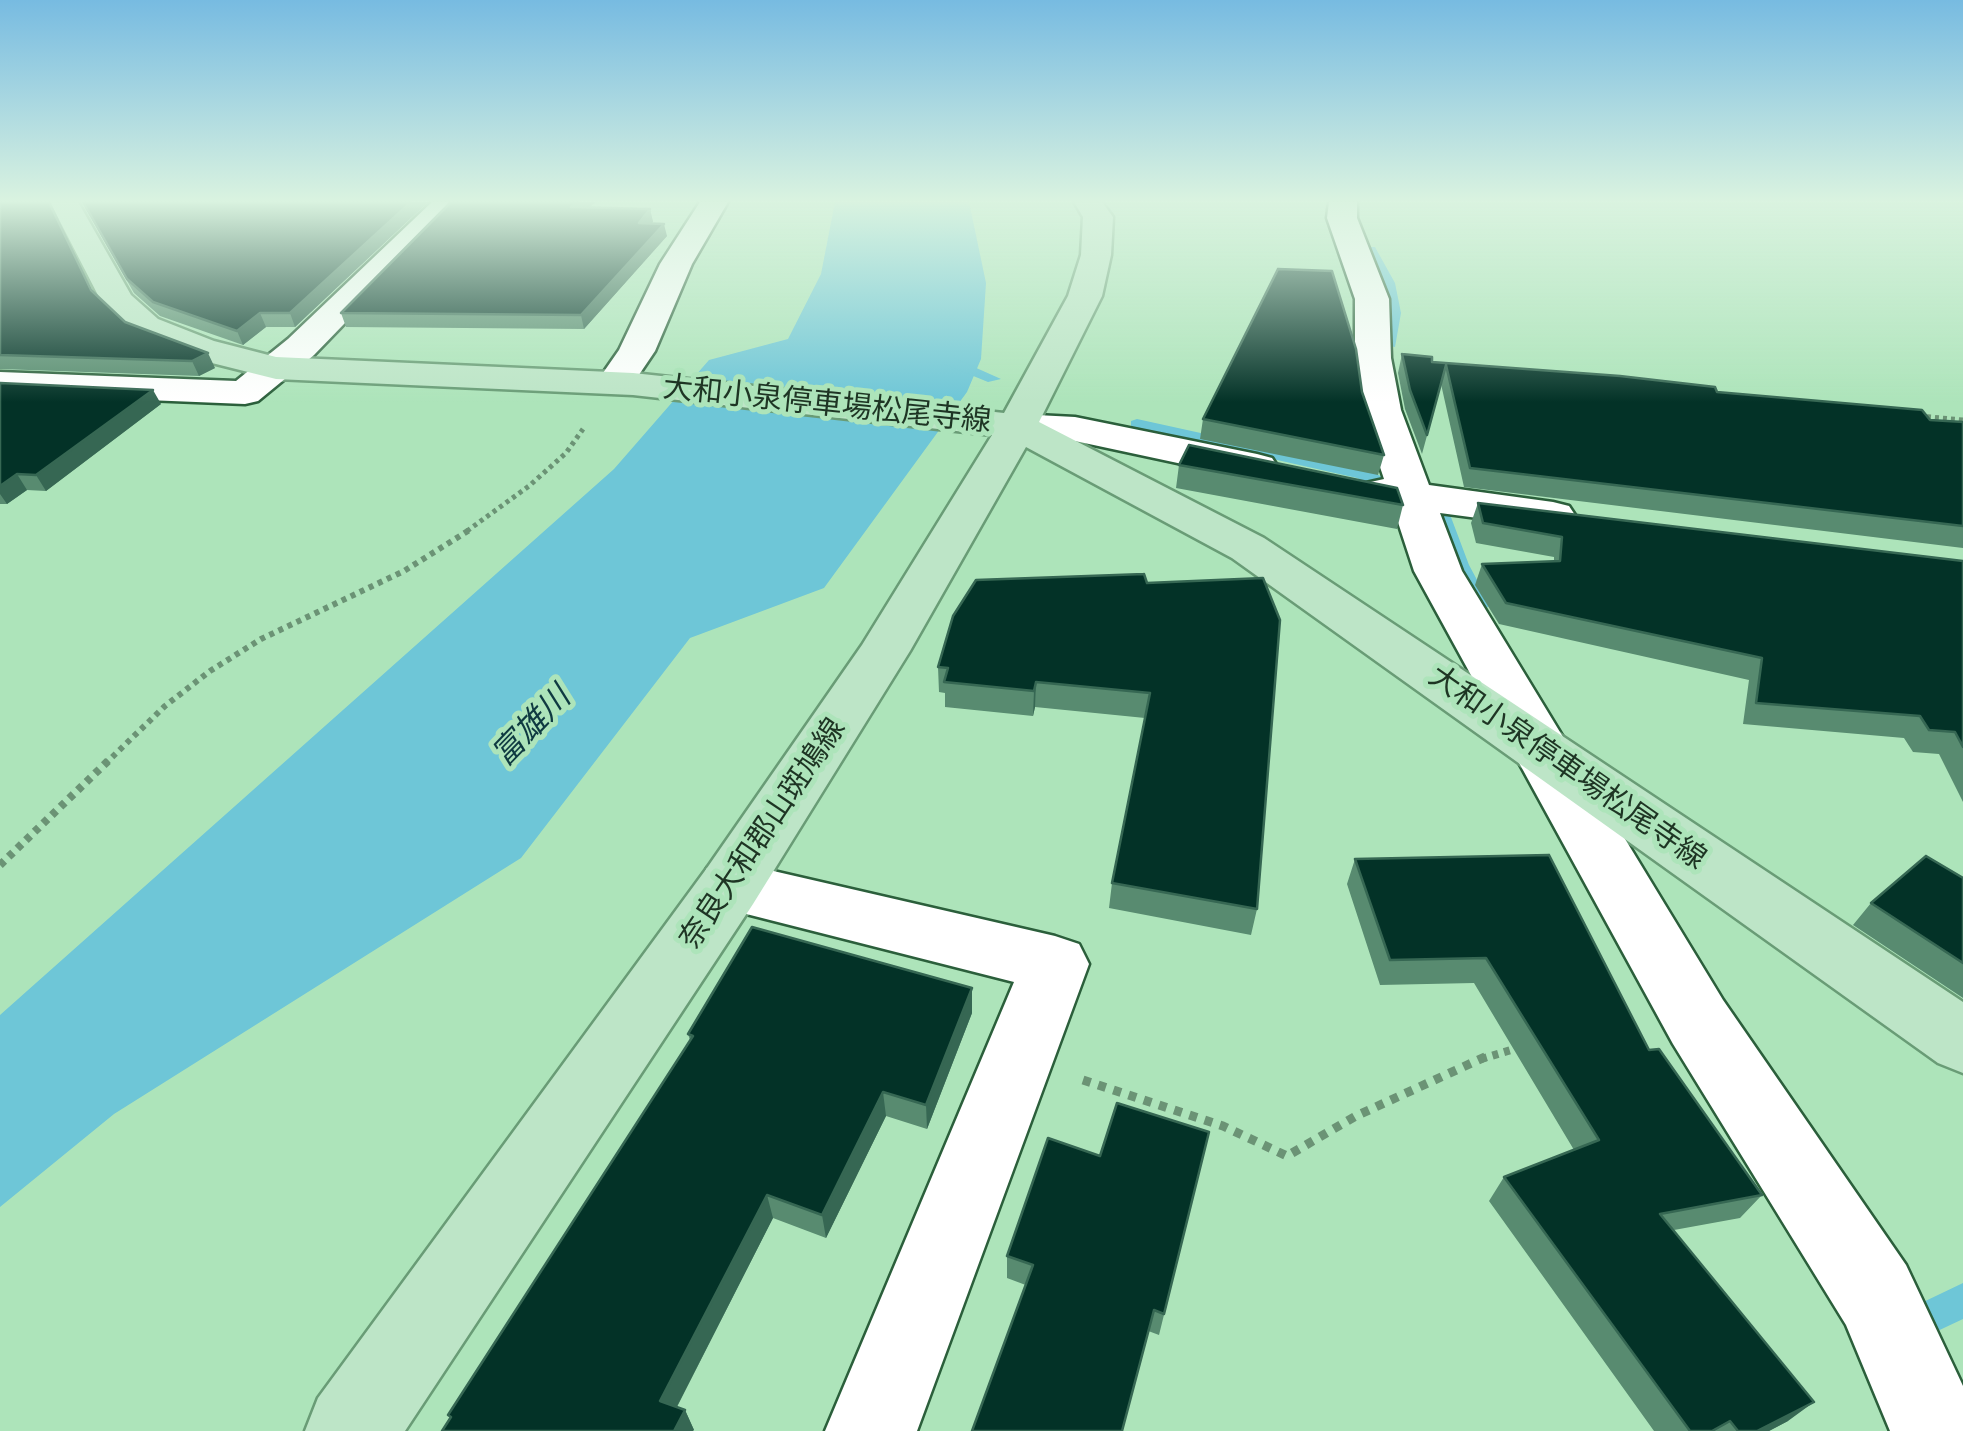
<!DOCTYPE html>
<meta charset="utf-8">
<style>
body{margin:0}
canvas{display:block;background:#ade4ba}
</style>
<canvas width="1963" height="1431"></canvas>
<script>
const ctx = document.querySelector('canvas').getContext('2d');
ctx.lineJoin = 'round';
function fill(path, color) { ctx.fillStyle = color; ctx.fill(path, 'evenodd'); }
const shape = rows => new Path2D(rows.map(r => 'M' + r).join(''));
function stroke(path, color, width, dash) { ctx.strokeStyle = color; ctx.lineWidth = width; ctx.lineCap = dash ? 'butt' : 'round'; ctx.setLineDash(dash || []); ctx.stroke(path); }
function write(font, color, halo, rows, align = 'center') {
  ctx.font = font + ' Merriweather,"Noto Sans JP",serif'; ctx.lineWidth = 10; ctx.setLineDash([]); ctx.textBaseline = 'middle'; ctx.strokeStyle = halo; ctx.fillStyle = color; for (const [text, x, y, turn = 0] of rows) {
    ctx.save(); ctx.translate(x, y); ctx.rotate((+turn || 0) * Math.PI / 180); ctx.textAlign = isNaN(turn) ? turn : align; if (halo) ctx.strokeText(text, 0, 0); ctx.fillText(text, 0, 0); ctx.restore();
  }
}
const water = shape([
 [835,202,969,202,986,283,981,359,967,392,824,588,690,638,521,858,114,1114,0,1207,0,1015,614,469,709,360,788,339,821,274]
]);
const stream = shape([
 [1367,247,1375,247,1395,283,1401,313,1395,347,1383,344,1387,313,1381,283,1367,247],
 [944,358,954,358,1001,379,988,382,944,364,944,358],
 [1137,419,1369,470,1390,481,1401,506,1398,510,1386,510,1376,488,1357,478,1131,427,1131,421,1137,419],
 [1431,483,1440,488,1469,565,1490,604,1487,608,1473,608,1449,565,1422,488,1431,483],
 [1963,1283,1963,1319,1929,1335,1917,1329,1911,1317,1917,1305,1963,1283]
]);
const pathFar3 = shape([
 [1919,416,1963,420],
 [467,531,529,486,566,453,583,429]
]);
const pathFar2 = shape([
 [105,764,165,706,210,671,261,639,404,571,471,529]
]);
const pathFar1 = shape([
 [0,865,108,761],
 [1481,1059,1521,1047]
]);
const path = shape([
 [1083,1080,1223,1126,1287,1156,1356,1116,1487,1056]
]);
const minor = shape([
 [432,202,462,202,314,355,258,401,245,404,0,394,0,372,236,381,288,339,432,202],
 [700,202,728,202,692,264,655,351,628,391,602,391,596,383,619,350,660,264,700,202],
 [1329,202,1357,202,1357,218,1389,299,1391,358,1401,410,1429,485,1553,502,1569,506,1575,515,1569,524,1553,528,1440,513,1462,571,1723,1000,1906,1265,1963,1386,1963,1431,1890,1431,1846,1325,1673,1044,1414,571,1393,507,1366,501,1359,492,1366,483,1384,479,1361,410,1355,358,1355,299,1327,218,1329,202],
 [1017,414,1075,417,1257,454,1272,458,1278,467,1272,476,1257,480,1075,441,1003,434,997,426,1003,418,1017,414],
 [730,861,1055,936,1079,944,1089,964,917,1431,825,1431,1014,982,707,904,698,886,707,868,730,861]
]);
const major = shape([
 [50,202,78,202,131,295,158,319,214,341,276,357,633,373,1004,413,1068,296,1081,255,1083,217,1074,202,1102,202,1113,217,1111,255,1102,296,1039,422,1264,538,1963,1002,1963,1073,1938,1063,1232,558,1026,447,910,651,753,904,405,1431,305,1431,318,1398,707,868,862,645,992,435,633,395,276,379,188,357,134,333,101,301,50,202]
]);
const wall = shape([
 [0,202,125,322,215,368,199,376,0,369],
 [82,202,428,202,295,327,266,327,243,345,160,316,134,293],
 [451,202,596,202,589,207,650,209,653,222,651,223,667,236,584,329,346,327,341,313],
 [1402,354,1432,362,1717,392,1930,420,1963,422,1963,548,1464,487,1441,384,1422,454,1405,409,1398,373],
 [0,383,161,404,46,491,27,490,7,504,0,504],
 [1362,392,1384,455,1378,475,1200,439,1203,419],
 [1179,465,1403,505,1397,529,1176,488],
 [1478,503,1963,561,1963,802,1939,754,1913,752,1904,738,1743,724,1749,680,1499,624,1475,585,1482,564,1554,562,1554,557,1476,543,1471,523],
 [1144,574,1257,909,1251,935,1109,908,1112,883,1145,718,1035,707,1033,716,945,707,945,693,939,692,938,667],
 [1355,859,1649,1050,1762,1195,1740,1218,1674,1230,1788,1421,1769,1431,1654,1431,1489,1201,1504,1177,1574,1150,1474,983,1380,985,1347,884],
 [1963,878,1963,998,1853,925,1871,903],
 [972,988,972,1013,927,1129,886,1116,826,1238,773,1218,677,1407,685,1410,694,1430,450,1418,448,1415,690,1040,688,1034],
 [1209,1132,1159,1335,1007,1278,1007,1256,1100,1156]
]);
const shadedWall = shape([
 [411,202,428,202,295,327,290,313],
 [578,202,596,202,574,219,571,207],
 [650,209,653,222,641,235,639,223],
 [664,224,667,236,584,329,581,315],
 [260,313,266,327,243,345,237,331],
 [208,353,215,368,199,376,192,361],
 [153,390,161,404,46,491,36,475],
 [17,474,27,490,7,504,0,494,0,486],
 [1036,682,1035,707,1033,716,1034,691],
 [972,988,972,1013,927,1129,926,1105],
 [883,1092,886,1116,826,1238,822,1215],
 [767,1195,773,1218,670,1420,660,1401],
 [1814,1402,1788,1421,1769,1431,1757,1431],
 [685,1410,694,1430,693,1431,674,1431]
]);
const building = shape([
 [0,202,49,202,91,290,125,322,208,353,192,361,0,355,0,202],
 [83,202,411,202,290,313,260,313,237,331,153,302,127,279,83,202],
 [451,202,578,202,571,207,650,209,639,223,664,224,581,315,341,313,451,202],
 [1278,269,1332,271,1356,349,1362,392,1384,455,1203,419,1278,269],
 [1402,354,1432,357,1432,362,1620,376,1715,387,1717,392,1922,410,1930,420,1963,422,1963,526,1470,468,1446,365,1427,435,1410,390,1402,354],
 [0,383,153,390,36,475,17,474,0,486,0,383],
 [1189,445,1397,488,1403,505,1179,465,1189,445],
 [1478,503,1963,561,1963,747,1955,732,1929,730,1920,716,1756,703,1762,658,1506,603,1482,564,1560,561,1562,537,1483,523,1478,503],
 [1144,574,1147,583,1263,578,1280,620,1257,909,1112,883,1150,693,1036,682,1034,691,944,682,948,668,938,667,953,616,976,580,1144,574],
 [1549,855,1649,1050,1659,1049,1762,1195,1660,1214,1814,1402,1757,1431,1738,1431,1730,1421,1712,1431,1690,1431,1504,1177,1599,1140,1486,958,1390,960,1355,859,1549,855],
 [1926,856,1963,878,1963,963,1871,903,1926,856],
 [752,927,972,988,926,1105,883,1092,822,1215,767,1195,660,1401,685,1410,674,1431,442,1431,451,1417,448,1415,693,1036,688,1034,752,927],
 [1117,1103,1209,1132,1164,1314,1154,1310,1122,1431,972,1431,1033,1265,1007,1256,1048,1138,1100,1156,1117,1103]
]);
const streetNames = [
 ["大和小泉停車場松尾寺線",827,405,6],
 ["大和小泉停車場松尾寺線",1567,768,35],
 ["奈良大和郡山斑鳩線",763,834,-56]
];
const waterNames = [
 ["富雄川",532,727,-46]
];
fill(water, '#6ec6d7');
fill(stream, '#6ec6d7');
stroke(minor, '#2b5f3b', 5);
stroke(major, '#699c76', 5);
stroke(pathFar3, '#6b9375', 5, [4, 4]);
stroke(pathFar2, '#6b9375', 6, [5, 5]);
stroke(pathFar1, '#6b9375', 8, [6, 6]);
stroke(path, '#6b9375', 9, [8, 8]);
fill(minor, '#fff');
fill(major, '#bde5c7');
fill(wall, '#588b70');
fill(shadedWall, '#366753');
fill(building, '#033227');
stroke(building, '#366753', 2.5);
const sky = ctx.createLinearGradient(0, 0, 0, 402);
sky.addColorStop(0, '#77bbe1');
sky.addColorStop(0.5, '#daf3e0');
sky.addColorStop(1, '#daf3e000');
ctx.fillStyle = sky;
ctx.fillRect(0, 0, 1963, 402);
write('30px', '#1e3524', '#ade4ba', streetNames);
write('italic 32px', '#0f3a41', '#ade4ba', waterNames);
</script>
